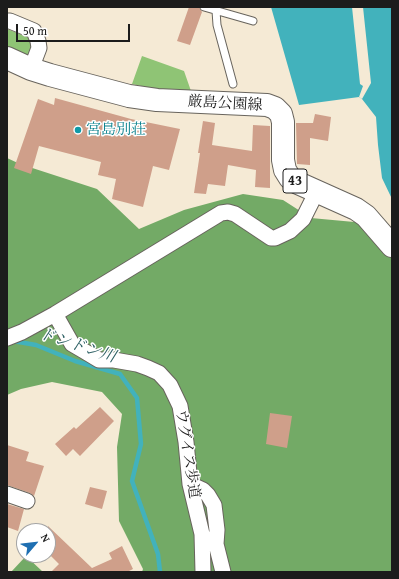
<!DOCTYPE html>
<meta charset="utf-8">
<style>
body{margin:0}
#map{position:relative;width:399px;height:579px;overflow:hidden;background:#f5ead5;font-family:"Gentium Book Plus",serif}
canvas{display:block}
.frame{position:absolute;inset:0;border:8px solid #1c1c1c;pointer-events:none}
.north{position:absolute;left:16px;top:523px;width:40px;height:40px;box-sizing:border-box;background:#fff;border:1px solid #a4a4a4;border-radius:50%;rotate:62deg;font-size:11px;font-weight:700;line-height:16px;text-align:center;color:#1c1c1c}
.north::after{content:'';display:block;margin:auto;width:14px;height:18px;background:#1f6fb2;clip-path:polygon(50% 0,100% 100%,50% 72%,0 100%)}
.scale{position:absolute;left:16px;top:24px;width:114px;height:18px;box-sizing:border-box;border:2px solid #1c1c1c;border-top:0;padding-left:5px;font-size:12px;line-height:14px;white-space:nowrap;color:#1c1c1c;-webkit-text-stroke:3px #fff;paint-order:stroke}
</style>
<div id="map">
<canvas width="399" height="579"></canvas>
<div class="frame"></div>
<div class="north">N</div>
<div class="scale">50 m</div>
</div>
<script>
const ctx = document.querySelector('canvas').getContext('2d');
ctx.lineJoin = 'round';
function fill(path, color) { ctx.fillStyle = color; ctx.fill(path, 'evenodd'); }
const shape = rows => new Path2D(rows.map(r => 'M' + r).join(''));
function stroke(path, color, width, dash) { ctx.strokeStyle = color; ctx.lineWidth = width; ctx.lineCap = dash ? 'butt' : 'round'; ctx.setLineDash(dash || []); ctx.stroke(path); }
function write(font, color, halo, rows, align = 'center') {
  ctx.font = font + ' "Gentium Book Plus","Noto Serif JP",serif'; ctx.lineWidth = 3; ctx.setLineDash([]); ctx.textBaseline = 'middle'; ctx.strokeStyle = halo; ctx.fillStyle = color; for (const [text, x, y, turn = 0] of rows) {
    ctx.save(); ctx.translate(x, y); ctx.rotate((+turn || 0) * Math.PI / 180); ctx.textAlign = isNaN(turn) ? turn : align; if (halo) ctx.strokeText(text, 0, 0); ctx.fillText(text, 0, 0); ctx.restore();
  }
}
const green = shape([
 [7,29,30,38,32,49,29,54,26,56,7,47],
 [142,56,184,71,191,91,160,90,132,84]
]);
const forest = shape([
 [7,158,20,164,97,189,139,229,184,210,243,194,283,200,311,218,365,223,392,251,392,572,142,572,143,569,119,521,117,447,122,414,102,392,52,382,21,389,7,395],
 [26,556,43,572,11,572]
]);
const water = shape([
 [271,7,392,7,392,199,382,178,378,145,376,117,362,99,359,97,299,105]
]);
const pier = shape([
 [352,7,363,7,371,83,362,99,359,97,363,86,360,84]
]);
const stream = shape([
 [13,341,36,345,75,361,120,374,137,398,141,444,132,481,158,554,160,572]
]);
const building = shape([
 [189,7,199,7,202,12,190,45,177,41],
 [55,98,131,119,180,129,169,170,153,166,143,207,112,199,116,179,98,175,101,162,39,146,31,174,14,168,38,99,54,105],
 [315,114,331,117,328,141,310,138,310,165,297,164,296,123,313,123],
 [203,121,215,123,212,145,252,151,253,125,270,126,270,188,255,187,256,170,228,165,225,186,208,184,206,194,194,193,200,153,198,153],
 [100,407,114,421,80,456,73,449,66,456,55,444,74,427,76,429],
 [270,413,292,416,287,448,266,444],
 [7,445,29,452,26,461,44,466,34,496,30,493,7,485],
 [90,487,107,491,102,509,85,504],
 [7,504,24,509,18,531,7,527],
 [48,526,92,568,112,559,109,553,122,546,133,569,127,572,51,572,59,564,48,553]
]);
const lane = shape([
 [204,7,253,21],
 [216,11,217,25,233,84]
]);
const street = shape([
 [7,21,10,21,34,31,38,41,39,48,31,69],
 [55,314,72,344,84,351,99,360,114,360,137,364,148,368,159,373,170,385,180,406,186,442,190,484,202,534,203,572],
 [7,338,22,332,55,314,221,213,228,212,235,214,271,238,275,238,290,231,303,219,317,191],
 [190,484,203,490,208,495,214,505,217,530,216,544,223,572],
 [7,494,27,501]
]);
const primary = shape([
 [7,58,31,69,50,75,129,96,157,100,267,105,275,108,281,114,283,122,283,160,285,170,290,178,298,183,356,209,366,216,392,246]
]);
const markers = [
 [78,130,4,"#0f9aa8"]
];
const shields = [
 [295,181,24]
];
const shieldNames = [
 ["43",295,181]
];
const streetNames = [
 ["厳島公園線",225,104,3],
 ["ウグイス歩道",187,454,81]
];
const cultureNames = [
 ["宮島別荘",86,130]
];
const waterNames = [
 ["ドンドン川",77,346,18]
];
fill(green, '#8fc475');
fill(forest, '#73aa66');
fill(water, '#42b2bc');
fill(pier, '#f5ead5');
stroke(stream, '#42b2bc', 4.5);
fill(building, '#cf9f8a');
stroke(lane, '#68645d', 9);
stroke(street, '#68645d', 17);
stroke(primary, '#68645d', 24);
stroke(lane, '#fff', 7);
stroke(street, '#fff', 15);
stroke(primary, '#fff', 22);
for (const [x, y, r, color] of markers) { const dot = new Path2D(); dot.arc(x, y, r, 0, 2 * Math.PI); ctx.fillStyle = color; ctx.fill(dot); stroke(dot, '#fff', 1.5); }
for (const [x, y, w] of shields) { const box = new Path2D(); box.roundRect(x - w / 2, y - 12, w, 24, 3); ctx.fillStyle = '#fff'; ctx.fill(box); stroke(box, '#1c1c1c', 1); }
write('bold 14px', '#1c1c1c', null, shieldNames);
write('15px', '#1c1c1c', '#fff', streetNames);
write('15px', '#0d838f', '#fff', cultureNames, 'left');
write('italic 16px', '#2d6064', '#fff', waterNames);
</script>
